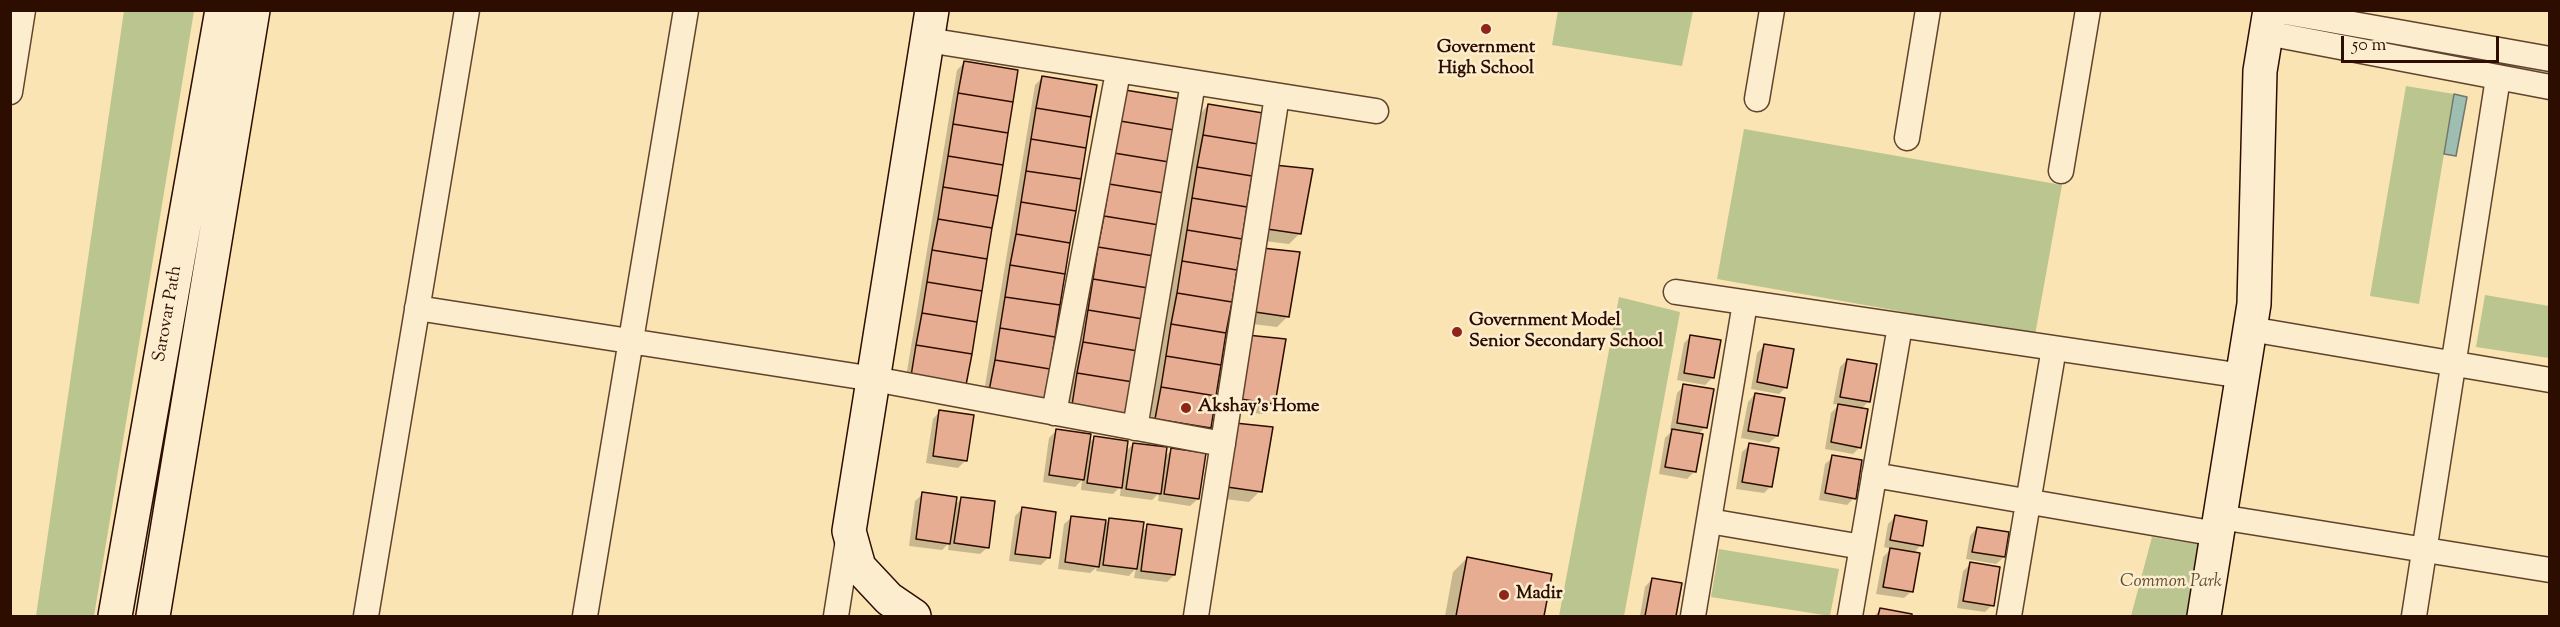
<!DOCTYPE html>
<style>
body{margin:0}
#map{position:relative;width:2560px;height:627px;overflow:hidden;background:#fae4b3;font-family:"Sorts Mill Goudy",serif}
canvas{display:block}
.frame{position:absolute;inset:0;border:12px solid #2c0d00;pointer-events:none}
.scale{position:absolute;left:2341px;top:36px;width:158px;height:27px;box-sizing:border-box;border:3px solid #2c0d00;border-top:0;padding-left:8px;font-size:18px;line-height:21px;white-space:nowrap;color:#2c0d00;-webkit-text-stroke:4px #fcedce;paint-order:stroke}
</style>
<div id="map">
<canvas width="2560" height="627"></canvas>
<div class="frame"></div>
<div class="scale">50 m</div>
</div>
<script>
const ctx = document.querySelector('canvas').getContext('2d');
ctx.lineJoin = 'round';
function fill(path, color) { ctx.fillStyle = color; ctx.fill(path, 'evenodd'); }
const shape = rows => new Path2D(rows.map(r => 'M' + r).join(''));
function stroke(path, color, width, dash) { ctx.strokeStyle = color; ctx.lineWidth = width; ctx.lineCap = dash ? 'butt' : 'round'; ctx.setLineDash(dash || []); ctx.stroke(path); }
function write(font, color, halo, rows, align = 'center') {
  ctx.font = font + ' "Sorts Mill Goudy",serif'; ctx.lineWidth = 5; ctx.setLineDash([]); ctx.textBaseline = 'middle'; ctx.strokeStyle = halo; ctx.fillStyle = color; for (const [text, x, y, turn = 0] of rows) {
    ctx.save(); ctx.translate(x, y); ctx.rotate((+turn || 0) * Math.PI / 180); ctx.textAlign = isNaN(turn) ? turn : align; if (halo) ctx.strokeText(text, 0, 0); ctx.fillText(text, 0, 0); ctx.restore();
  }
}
const green = shape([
 [124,11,194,11,94,616,36,616],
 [1558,11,1693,11,1682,66,1552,45],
 [2406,86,2454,94,2419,304,2370,296],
 [1744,129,2062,185,2035,335,1717,279],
 [2485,295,2549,306,2549,358,2476,347],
 [1619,297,1680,312,1624,616,1559,616],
 [2152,537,2208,546,2195,616,2131,616],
 [1719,549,1839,569,1830,616,1711,597]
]);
const water = shape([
 [2454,94,2467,97,2456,156,2444,154,2454,94]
]);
const shadow = shape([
 [964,63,965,384,905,383,957,70],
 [1042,78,1043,399,983,398,1035,85],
 [1118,99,1126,413,1066,412],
 [1208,105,1209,427,1202,434,1149,426,1201,113],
 [1311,171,1300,233,1289,244,1256,240],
 [1252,261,1288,316,1277,327,1244,323],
 [1691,336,1713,377,1705,385,1677,380,1684,343],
 [1284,341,1273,403,1262,414,1230,410],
 [1764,346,1786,387,1779,394,1751,389,1757,353],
 [1847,360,1869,401,1861,409,1860,447,1853,454,1825,449,1831,413,1839,405,1833,404,1840,367],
 [1684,386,1705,427,1698,435,1694,472,1687,479,1659,474,1665,438,1673,430,1670,430,1677,393],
 [1755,394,1777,436,1769,443,1741,438,1748,402],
 [940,411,966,460,958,468,926,463,933,419],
 [1056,431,1088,444,1094,438,1125,452,1133,444,1164,457,1172,450,1198,499,1190,506,1158,501,1159,493,1152,500,1120,496,1121,486,1113,494,1081,490,1082,480,1075,487,1043,482,1049,438],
 [1224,435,1260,491,1249,502,1217,498],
 [1750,445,1771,486,1764,493,1736,489,1742,452],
 [1833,457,1854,498,1847,505,1819,500,1825,464],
 [923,494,954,506,962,498,988,547,980,554,948,550,949,543,942,550,909,546,915,501],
 [1022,509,1048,558,1041,565,1009,561,1015,516],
 [1072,517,1103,526,1110,519,1141,533,1148,526,1174,575,1167,582,1134,578,1136,568,1129,576,1096,571,1097,567,1090,573,1058,569,1064,524],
 [1895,517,1921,545,1913,554,1912,591,1904,598,1876,594,1883,557,1891,549,1884,547,1888,524],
 [1977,528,2004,557,1996,564,1966,559,1970,536],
 [1467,558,1550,575,1543,616,1445,616,1453,572],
 [1971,564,1992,605,1985,612,1957,608,1963,571],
 [1652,579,1680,584,1674,616,1640,616,1645,587],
 [1880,610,1910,615,1910,616,1874,616]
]);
const building = shape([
 [964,61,1018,70,1013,102,958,93,964,61],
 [1042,76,1097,85,1091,117,1036,108,1042,76],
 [1125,90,1180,99,1174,130,1120,121,1125,90],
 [958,93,1013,102,1008,133,953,124,958,93],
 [1208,104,1263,113,1258,144,1203,135,1208,104],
 [1036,108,1091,117,1086,148,1031,139,1036,108],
 [1120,121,1174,130,1169,162,1114,153,1120,121],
 [953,124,1008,133,1003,165,948,156,953,124],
 [1203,135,1258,144,1252,176,1197,167,1203,135],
 [1031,139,1086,148,1081,179,1026,171,1031,139],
 [1114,153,1169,162,1164,193,1109,184,1114,153],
 [948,156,1003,165,998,196,943,187,948,156],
 [1274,165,1313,169,1301,234,1267,229,1274,165],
 [1197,167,1252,176,1247,207,1192,198,1197,167],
 [1026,171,1081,179,1076,211,1021,202,1026,171],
 [1109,184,1164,193,1159,225,1104,216,1109,184],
 [943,187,998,196,992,228,938,219,943,187],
 [1192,198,1247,207,1242,239,1187,230,1192,198],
 [1021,202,1076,211,1070,243,1016,234,1021,202],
 [1104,216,1159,225,1154,256,1098,247,1104,216],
 [938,219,992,228,987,259,932,250,938,219],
 [1187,230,1242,239,1237,270,1182,261,1187,230],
 [1016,234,1070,243,1065,274,1010,265,1016,234],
 [1098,247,1154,256,1148,288,1093,279,1098,247],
 [1262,248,1300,252,1289,317,1255,312,1262,248],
 [932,250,987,259,982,291,927,282,932,250],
 [1182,261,1237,270,1232,302,1177,293,1182,261],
 [1010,265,1065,274,1060,305,1005,297,1010,265],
 [1093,279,1148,288,1143,319,1088,310,1093,279],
 [927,282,982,291,977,322,922,313,927,282],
 [1177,293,1232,302,1226,333,1171,324,1177,293],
 [1005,297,1060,305,1055,337,1000,328,1005,297],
 [1088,310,1143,319,1138,351,1083,342,1088,310],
 [922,313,977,322,972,354,916,345,922,313],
 [1171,324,1226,333,1221,365,1166,356,1171,324],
 [1000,328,1055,337,1050,369,995,360,1000,328],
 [1247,335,1286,339,1275,404,1240,399,1247,335],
 [1690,335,1721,340,1714,378,1684,373,1690,335],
 [1083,342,1138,351,1133,382,1077,373,1083,342],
 [1764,344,1794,349,1787,388,1757,382,1764,344],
 [916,345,972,354,966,385,911,376,916,345],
 [1166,356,1221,365,1216,396,1161,387,1166,356],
 [1847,359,1877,364,1870,402,1840,397,1847,359],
 [995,360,1050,369,1044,400,989,391,995,360],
 [1077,373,1133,382,1127,414,1072,405,1077,373],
 [1683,384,1714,389,1707,428,1677,423,1683,384],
 [1161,387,1216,396,1211,428,1155,419,1161,387],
 [1755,393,1785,398,1778,436,1748,431,1755,393],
 [1838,404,1868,409,1861,448,1831,442,1838,404],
 [939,410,974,415,967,461,933,456,939,410],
 [1235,423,1273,427,1262,492,1227,487,1235,423],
 [1056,429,1091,434,1084,480,1049,475,1056,429],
 [1672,429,1703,434,1696,472,1665,467,1672,429],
 [1094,436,1128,441,1122,488,1087,483,1094,436],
 [1133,443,1167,447,1161,494,1126,489,1133,443],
 [1749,443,1779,448,1772,487,1742,482,1749,443],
 [1171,448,1206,453,1199,499,1164,494,1171,448],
 [1832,455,1862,460,1856,499,1825,493,1832,455],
 [922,492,957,497,950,544,916,539,922,492],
 [961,497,995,501,989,548,954,543,961,497],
 [1022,507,1056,512,1050,558,1015,554,1022,507],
 [1895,515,1927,521,1923,546,1890,540,1895,515],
 [1071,516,1106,520,1099,567,1065,562,1071,516],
 [1109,518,1144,522,1137,569,1103,565,1109,518],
 [1147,524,1182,529,1175,575,1141,571,1147,524],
 [1977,527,2009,532,2005,557,1972,552,1977,527],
 [1890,548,1920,553,1913,592,1883,587,1890,548],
 [1467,557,1552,574,1544,616,1456,616,1467,557],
 [1970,562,2000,567,1994,606,1963,601,1970,562],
 [1652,578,1682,583,1676,616,1645,616,1652,578],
 [1880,608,1912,614,1912,616,1878,616,1880,608]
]);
const street = shape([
 [2274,10,2550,59],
 [2267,33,2550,87],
 [927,40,1376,111],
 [10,92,23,10],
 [1757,99,1772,10],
 [1907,138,1928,10],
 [2061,171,2088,10],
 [1676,292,2243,376],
 [417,308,874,379,1223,444],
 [2250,329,2550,380],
 [1054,413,1118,72],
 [1135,428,1193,83],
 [1874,475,2217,534],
 [2220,517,2550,570],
 [1709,521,1862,547],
 [366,616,467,10],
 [585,616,686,10],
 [836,616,848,540],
 [1196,616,1277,96],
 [1693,616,1745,303],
 [1850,616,1900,326],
 [2009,616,2054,348],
 [2414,616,2498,78]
]);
const secondary = shape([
 [115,616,222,10],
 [153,616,253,10],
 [914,616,889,599,859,567,849,531,932,10],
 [2204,616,2254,304,2260,71,2270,10]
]);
const markers = [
 [1486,29,6,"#8f2418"],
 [1457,332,6,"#8f2418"],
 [1186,408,6,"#8f2418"],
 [1504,595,6,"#8f2418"]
];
const poiNames = [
 ["Government",1486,49,"center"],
 ["High School",1486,70,"center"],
 ["Government Model",1469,322],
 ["Senior Secondary School",1469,343],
 ["Akshay's Home",1198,408],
 ["Madir",1516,595]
];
const streetNames = [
 ["Sarovar Path",169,314,-80]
];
const parkNames = [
 ["Common Park",2171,583]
];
fill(green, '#bbc58f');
fill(water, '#9fbeb2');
stroke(water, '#71776b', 1.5);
fill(shadow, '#0003');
fill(building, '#e7ad93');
stroke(building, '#2c0d00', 1.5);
stroke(street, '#60432d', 27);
stroke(secondary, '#2c0d00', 36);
stroke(street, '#fcedce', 24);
stroke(secondary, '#fcedce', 33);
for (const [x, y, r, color] of markers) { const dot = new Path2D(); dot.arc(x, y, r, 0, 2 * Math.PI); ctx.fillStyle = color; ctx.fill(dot); stroke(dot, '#fcedce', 2); }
write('bold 18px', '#2c0d00', '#fcedce', poiNames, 'left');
write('18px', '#2c0d00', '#fcedce', streetNames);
write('italic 18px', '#5e4d32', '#fcedce', parkNames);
</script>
